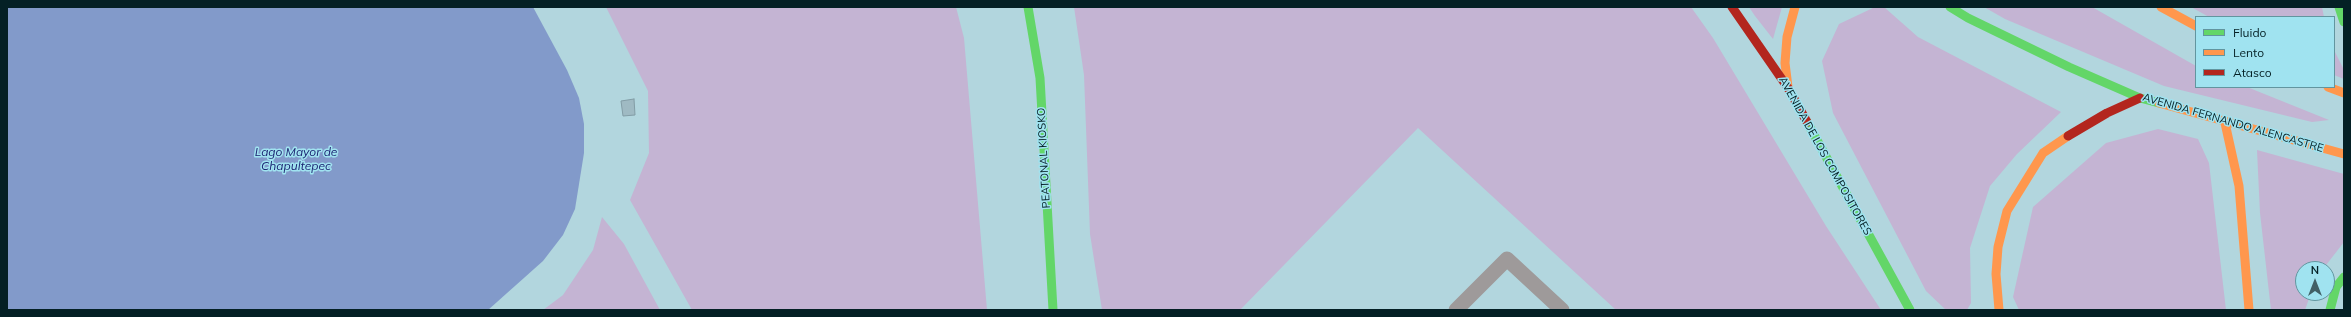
<!DOCTYPE html>
<style>
body{margin:0}
#map{position:relative;width:2351px;height:317px;overflow:hidden;background:#b2d6de;font-family:Mulish,sans-serif}
canvas{display:block}
.frame{position:absolute;inset:0;border:8px solid #042025;pointer-events:none}
.legend{position:absolute;left:2195px;top:16px;width:140px;height:72px;box-sizing:border-box;background:#a0e3f0;border:1px solid #62959f;margin:0;padding:5px 7px;list-style:none;font-size:12px;color:#042025}
.legend li{display:flex;align-items:center;gap:8px;height:20px}
.legend b{width:20px;border:1px solid #62959f}
.north{position:absolute;left:2295px;top:261px;width:40px;height:40px;box-sizing:border-box;background:#a0e3f0;border:1px solid #62959f;border-radius:50%;rotate:0deg;font-size:11px;font-weight:700;line-height:16px;text-align:center;color:#042025}
.north::after{content:'';display:block;margin:auto;width:14px;height:18px;background:#416066;clip-path:polygon(50% 0,100% 100%,50% 72%,0 100%)}
</style>
<div id="map">
<canvas width="2351" height="317"></canvas>
<div class="frame"></div>
<ul class="legend">
<li><b style="height:5px;background:#63d668"></b>Fluido</li>
<li><b style="height:5px;background:#ff974d"></b>Lento</li>
<li><b style="height:5px;background:#b3261e"></b>Atasco</li>
</ul>
<div class="north">N</div>
</div>
<script>
const ctx = document.querySelector('canvas').getContext('2d');
ctx.lineJoin = 'round';
function fill(path, color) { ctx.fillStyle = color; ctx.fill(path, 'evenodd'); }
const shape = rows => new Path2D(rows.map(r => 'M' + r).join(''));
function stroke(path, color, width, dash) { ctx.strokeStyle = color; ctx.lineWidth = width; ctx.lineCap = dash ? 'butt' : 'round'; ctx.setLineDash(dash || []); ctx.stroke(path); }
function write(font, color, halo, rows, align = 'center') {
  ctx.font = font + ' Mulish,sans-serif'; ctx.lineWidth = 3; ctx.setLineDash([]); ctx.textBaseline = 'middle'; ctx.strokeStyle = halo; ctx.fillStyle = color; for (const [text, x, y, turn = 0] of rows) {
    ctx.save(); ctx.translate(x, y); ctx.rotate((+turn || 0) * Math.PI / 180); ctx.textAlign = isNaN(turn) ? turn : align; if (halo) ctx.strokeText(text, 0, 0); ctx.fillText(text, 0, 0); ctx.restore();
  }
}
const green = shape([
 [606,7,956,7,964,38,987,310,692,310,630,200,649,153,648,91],
 [1074,7,1691,7,1713,38,1826,226,1881,310,1616,310,1418,128,1240,310,1102,310,1090,234,1084,75],
 [1749,7,1782,7,1773,39,1755,16],
 [1875,7,1884,7,1918,37,2061,112,2017,154,1990,186,1970,248,1971,303,1967,310,1946,310,1926,291,1833,113,1822,61,1839,24],
 [1984,7,2092,7,2196,66,2196,87,2247,87,2329,120,2312,122,2164,86,2005,19],
 [2191,7,2322,7,2324,17,2209,17],
 [2334,50,2344,70,2344,79,2334,75],
 [2158,129,2198,139,2209,163,2226,310,2019,310,2013,297,2033,207,2106,143],
 [2257,150,2344,174,2344,242,2323,269,2303,269,2303,293,2311,293,2305,310,2271,310,2260,213],
 [602,217,624,244,660,310,543,310,563,295,593,250]
]);
const water = shape([
 [7,7,533,7,567,70,579,98,584,124,584,153,575,209,563,235,543,261,488,310,7,310]
]);
const building = shape([
 [634,99,635,115,623,116,621,101,634,99]
]);
const lane = shape([
 [1456,310,1507,259,1562,310]
]);
const fast = shape([
 [1028,7,1040,78,1053,310],
 [1950,7,1968,18,2069,67,2140,98,2159,103],
 [2339,7,2344,22],
 [1807,122,1910,310],
 [2330,310,2336,287,2344,277]
]);
const slow = shape([
 [2161,7,2196,26],
 [1788,87,1785,63,1787,37,1795,7],
 [2328,87,2344,93],
 [2159,103,2344,154],
 [2225,123,2239,186,2249,310],
 [1999,310,1996,274,1998,247,2007,211,2043,153,2068,136]
]);
const jam = shape([
 [1732,7,1788,88,1807,122],
 [2068,136,2107,113,2140,98]
]);
const streetNames = [
 ["AVENIDA FERNANDO ALENCASTRE",2233,123,16],
 ["AVENIDA DE LOS COMPOSITORES",1825,156,61],
 ["PEATONAL KIOSKO",1044,158,-93]
];
const waterNames = [
 ["Lago Mayor de",296,152],
 ["Chapultepec",296,166]
];
fill(green, '#c4b4d3');
fill(water, '#829aca');
fill(building, '#9fbac3');
stroke(building, '#829ca5', 1);
stroke(lane, '#9e9a9a', 15);
stroke(fast, '#63d668', 9);
stroke(slow, '#ff974d', 9);
stroke(jam, '#b3261e', 9);
write('11px', '#042025', '#a0e3f0', streetNames);
write('italic 12px', '#1c2472', '#a0e3f0', waterNames);
</script>
